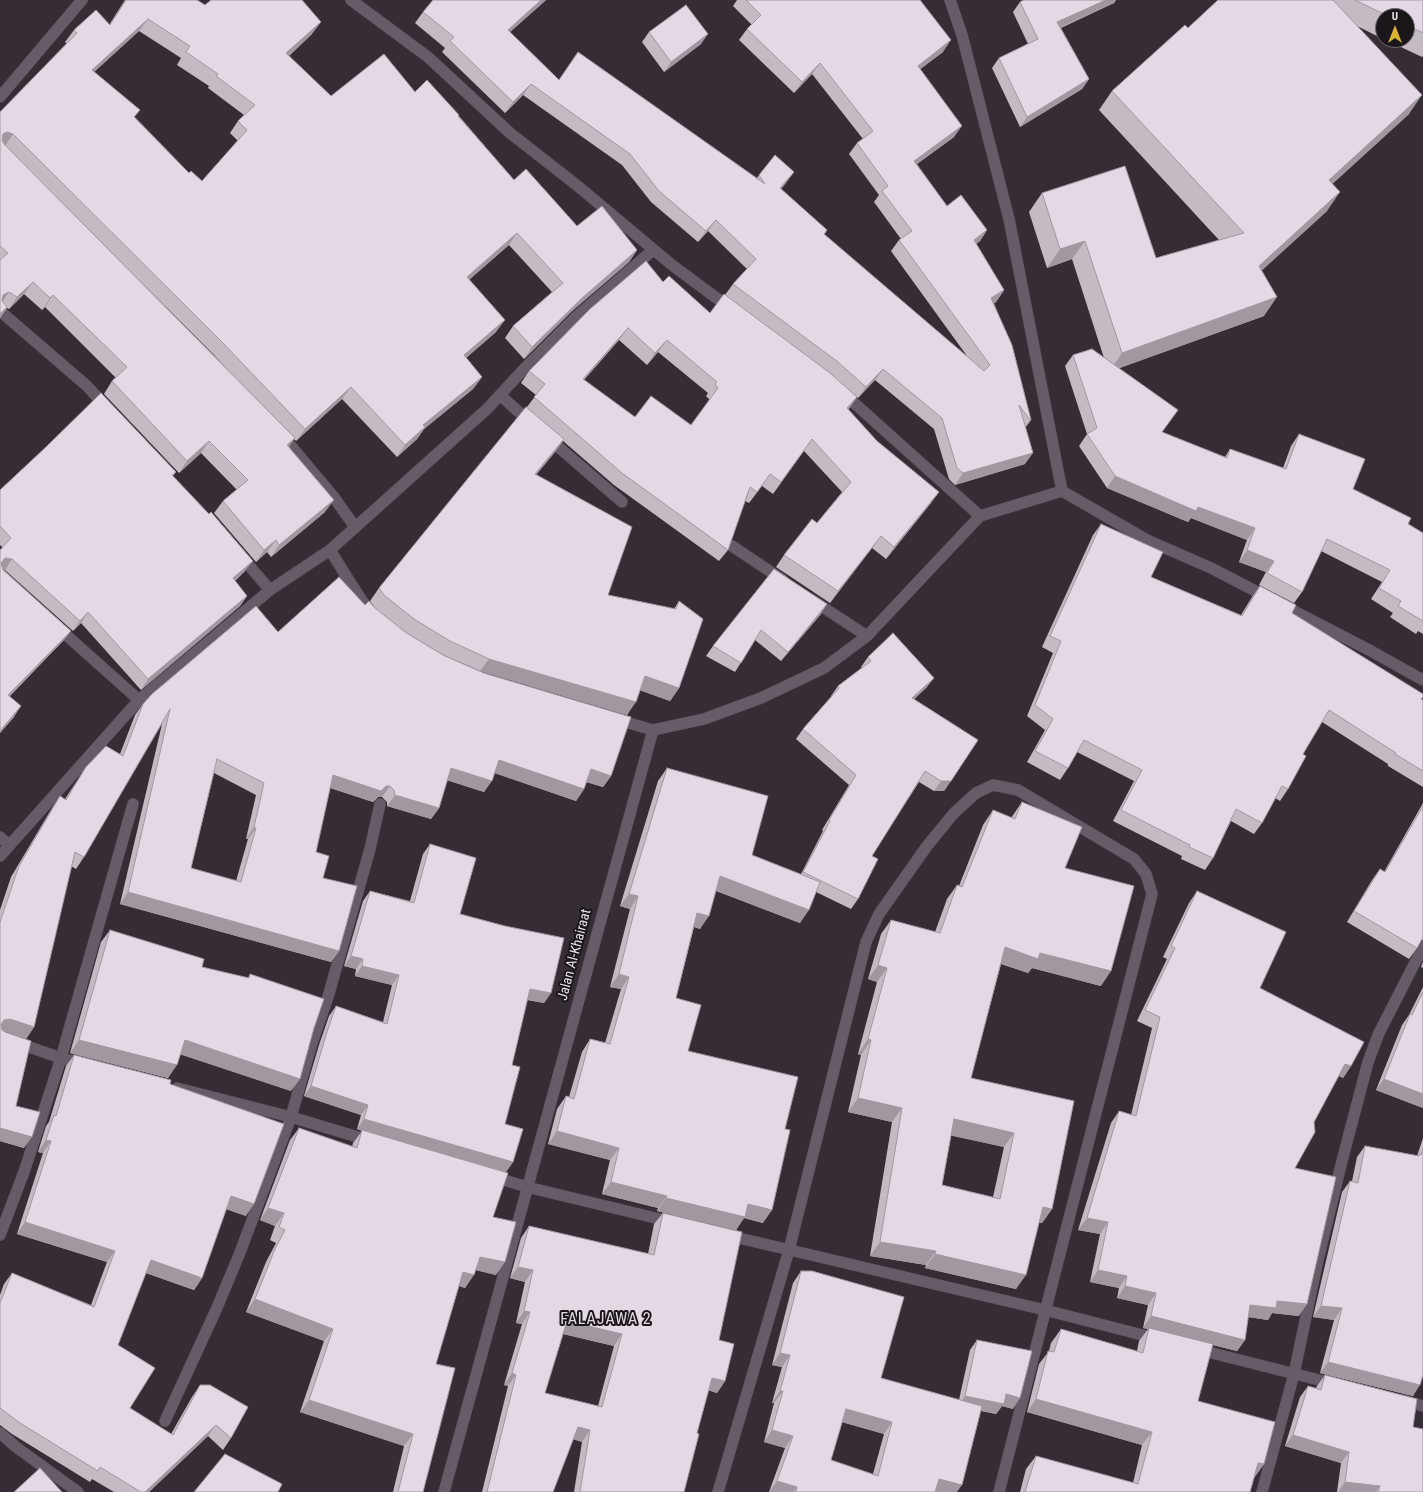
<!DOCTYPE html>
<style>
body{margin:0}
#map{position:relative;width:1423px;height:1492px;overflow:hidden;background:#352c35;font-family:"Roboto Condensed",sans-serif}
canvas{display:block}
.north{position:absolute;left:1375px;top:8px;width:40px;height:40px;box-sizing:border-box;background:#1a161a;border:1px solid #6c676c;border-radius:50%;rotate:0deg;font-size:11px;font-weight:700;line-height:16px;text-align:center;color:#e7e1e7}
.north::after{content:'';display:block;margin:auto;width:14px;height:18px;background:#dbb233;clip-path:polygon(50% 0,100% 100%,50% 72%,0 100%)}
</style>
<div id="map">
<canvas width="1423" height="1492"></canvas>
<div class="north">U</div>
</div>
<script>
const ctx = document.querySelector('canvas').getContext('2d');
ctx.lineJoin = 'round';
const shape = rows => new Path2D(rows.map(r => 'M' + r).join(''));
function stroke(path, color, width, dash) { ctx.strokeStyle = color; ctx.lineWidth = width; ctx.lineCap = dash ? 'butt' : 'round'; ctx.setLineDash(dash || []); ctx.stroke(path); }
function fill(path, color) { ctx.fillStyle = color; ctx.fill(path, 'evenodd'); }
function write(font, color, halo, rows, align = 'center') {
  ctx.font = font + ' "Roboto Condensed",sans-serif'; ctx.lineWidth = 4; ctx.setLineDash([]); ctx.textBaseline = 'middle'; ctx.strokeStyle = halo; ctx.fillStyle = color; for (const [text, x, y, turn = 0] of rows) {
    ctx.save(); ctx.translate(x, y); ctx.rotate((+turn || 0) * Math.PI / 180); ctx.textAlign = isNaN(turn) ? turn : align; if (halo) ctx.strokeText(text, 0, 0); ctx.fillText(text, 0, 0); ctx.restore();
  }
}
const minor = shape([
 [351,0,428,57,510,133,579,187,672,265,730,308],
 [950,0,962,35,1009,219,1062,491,1147,540,1211,568,1371,651,1423,680],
 [0,97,82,0],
 [0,311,87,386,107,408],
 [843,393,980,516,1062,491],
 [500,395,531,423],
 [281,434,333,496,355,527],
 [547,437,622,502],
 [732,546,783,580],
 [330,550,487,409,523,370,577,316,653,250],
 [270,590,330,550,348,579,370,613,373,616],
 [812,600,867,636],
 [56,626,139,700],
 [615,719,653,730,704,719,761,698,824,668,867,636,980,516],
 [0,837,9,845],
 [0,856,139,700,270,590,240,555],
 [0,1235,24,1172,61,1058,133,804],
 [165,1421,216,1310,239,1255,291,1117,312,1043,328,997,370,849,380,804],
 [0,1433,16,1447,78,1492],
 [444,1492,653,730],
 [718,1492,789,1250,866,942,879,914,927,846,954,813,976,793,993,785,1018,790,1134,859,1146,874,1152,894,999,1492],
 [1262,1492,1294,1374,1317,1264,1342,1161,1368,1062,1379,1033,1423,947]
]);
const tertiary = shape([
 [0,1037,61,1058,83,1064],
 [177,1088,291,1117,371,1141],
 [491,1176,527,1187,672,1222],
 [726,1235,1045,1310,1158,1339],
 [1196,1349,1335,1384],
 [1402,1400,1423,1406]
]);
const wall = shape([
 [125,0,197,0,205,5,312,34,289,56,331,96,415,92,459,116,514,180,577,226,637,250,629,262,572,311,524,359,505,338,513,326,552,292,509,245,469,279,496,332,466,358,482,377,473,389,424,429,417,439,397,457,342,399,296,441,294,439,289,446,325,512,271,557,267,552,256,562,214,513,223,501,237,490,201,453,179,473,104,394,112,381,116,378,45,307,42,310,24,294,9,309,7,308,0,318,0,112,67,44,65,42,74,30,109,25],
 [139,31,181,58,177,65,209,86,208,88,244,115,238,121,230,133,238,141,202,181,189,173,135,117,94,72],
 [132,273,213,354,230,372],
 [546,0,510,32,559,80,757,178,759,175,794,172,781,189,827,230,824,235,967,356,891,251,899,240,901,239,874,202,879,195,849,154,857,143,863,139,812,74,794,93,739,40,747,29,752,25,733,6,737,0,920,0,943,52,920,69,954,137,917,164,947,206,987,230,980,241,976,244,1004,290,996,302,994,303,1031,420,1025,428,1025,464,955,485,949,479,934,429,875,380,858,398,857,397,848,409,931,503,886,559,872,548,830,603,776,567,784,555,817,523,842,492,804,451,773,494,762,486,749,503,745,501,728,550,719,561,614,485,563,441,555,452,536,475,608,595,674,609,679,601,679,688,670,701,640,690,627,715,480,671,441,654,405,632,375,608,370,601,379,588,527,407,536,395,521,383,529,371,663,282,710,313,725,295,733,284,747,269,708,231,698,242,651,202,622,165,523,95,505,113,442,52,445,48,415,23,423,12],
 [619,340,647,365,658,352,708,393,706,396,710,400,691,425,635,417,584,380],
 [1024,0,1116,0,1114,3,1061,28,1089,79,1082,89,1020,127,992,68,999,58,1028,44,1013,12,1020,2],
 [1218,0,1423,0,1423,56,1422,57,1386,40,1407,40,1407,16,1383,16,1383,39,1357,26,1409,114,1332,184,1327,211,1262,270,1264,316,1119,368,1162,432,1225,457,1230,449,1283,468,1291,446,1299,434,1353,489,1423,533,1423,634,1418,631,1416,634,1390,617,1393,613,1371,599,1382,582,1321,551,1302,592,1294,603,1259,585,1266,572,1239,562,1247,540,1191,518,1188,522,1107,488,1079,446,1087,434,1065,366,1073,355,1104,358,1072,259,1047,268,1029,212,1042,193,1156,258,1219,240,1099,110,1112,91,1188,28],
 [649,32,701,44,664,72,642,42],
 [176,472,173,476,245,571,235,581,247,596,240,606,141,690,81,623,73,631,5,570,3,569,71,631,63,641,10,696,14,717,0,733,2,547,0,545,0,490],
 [1101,524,1151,577,1241,615,1252,597,1260,586,1292,613,1423,700,1423,787,1388,766,1388,764,1322,722,1303,754,1288,789,1280,801,1275,798,1262,823,1254,834,1231,821,1213,858,1205,870,1181,859,1182,856,1113,821,1134,781,1077,752,1068,768,1060,780,1027,762,1045,730,1027,716,1053,653,1042,647,1093,535],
 [774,569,821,614,781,661,755,640,735,672,706,656,713,646],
 [365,605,374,607,405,632,611,776,603,787,586,782,584,789,576,801,495,773,484,792,447,780,439,808,431,819,387,806,387,802,382,797,378,797,373,802,330,788,316,852,323,878,339,951,331,962,120,904,162,724,84,857,76,869,71,866,34,1027,26,1039,4,1031,16,1106,24,1148,0,1141,0,910,11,877,52,808,60,796,65,799,86,767,120,754,135,715,143,704,278,632],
 [214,773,256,795,246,839,248,839,236,881,191,868],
 [868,657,934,678,926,688,914,699,978,740,944,791,934,791,919,782,872,856,858,899,851,909,816,892,800,923,716,891,700,929,694,927,676,998,688,1051,763,1223,744,1218,736,1230,657,1211,658,1208,602,1194,610,1160,548,1144,557,1109,566,1096,569,1097,582,1052,590,1039,605,1043,621,989,610,987,630,909,620,906,658,781,667,768,752,855,801,874,823,831,822,830,849,785,796,739,803,729,831,697,831,696,838,686,862,668,861,667],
 [1022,802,1065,868,1101,986,1032,968,1028,973,1001,964,971,1078,1074,1101,1052,1209,1042,1223,1039,1222,1016,1289,925,1268,926,1265,870,1256,892,1122,848,1112,861,1055,858,1054,877,982,868,979,881,934,891,920,935,932,947,899,957,885,959,886,983,825,993,810,1011,818],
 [951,1135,1004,1147,993,1197,942,1185],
 [1423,803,1423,940,1421,941,1417,948,1409,959,1347,922,1372,880,1380,869,1384,872],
 [430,844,460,914,551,993,544,1003,527,1000,512,1065,505,1124,513,1162,506,1172,493,1217,496,1275,476,1270,465,1288,459,1286,436,1364,423,1492,393,1492,404,1446,300,1412,324,1341,246,1312,266,1262,276,1243,270,1240,275,1226,260,1220,290,1140,299,1128,352,1147,353,1143,362,1131,357,1129,361,1115,304,1096,319,1045,329,1016,336,1006,383,1022,392,985,355,976,356,969,344,966,363,901,370,891,410,901,423,854],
 [1197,891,1260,988,1351,1066,1343,1078,1339,1076,1314,1122,1295,1168,1299,1316,1272,1313,1268,1320,1248,1317,1245,1340,1237,1351,1213,1345,1198,1401,1264,1464,1254,1478,1250,1492,1020,1492,1026,1469,1036,1456,1133,1483,1142,1445,1027,1412,1039,1364,1049,1351,1051,1343,1061,1329,1137,1351,1139,1341,1148,1329,1143,1328,1148,1305,1117,1298,1119,1288,1090,1282,1100,1234,1078,1230,1111,1123,1119,1111,1131,1115,1152,1028,1137,1021,1167,959,1163,957,1189,903],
 [110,930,202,967,248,978,250,974,291,1091,180,1054,168,1078,70,1053,101,942],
 [1423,962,1423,968,1421,967],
 [1423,987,1423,1108,1376,1090,1402,1025,1409,1015],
 [74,1055,170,1084,246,1216,226,1209,202,1278,194,1290,146,1273,118,1345,130,1408,171,1434,192,1397,200,1385,231,1438,223,1450,208,1436,149,1492,114,1492,92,1479,90,1482,12,1434,0,1425,0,1295,4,1284,12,1273,91,1305,107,1262,17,1234,43,1153,38,1152,46,1126,49,1122,66,1066],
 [1423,1138,1423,1375,1413,1396,1320,1373,1334,1320,1313,1317,1342,1192,1350,1181,1352,1181,1357,1157,1365,1146,1417,1156],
 [663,1213,719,1340,725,1381,717,1393,708,1390,697,1433,684,1492,574,1492,582,1442,573,1439,553,1492,482,1492,508,1386,504,1385,522,1324,516,1323,525,1282,510,1278,521,1238,529,1226,648,1254,654,1224],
 [563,1334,614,1346,598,1406,545,1393],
 [801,1271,881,1378,959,1400,970,1350,977,1340,1013,1409,1002,1406,996,1414,981,1411,937,1492,769,1492,785,1448,764,1442,774,1403,772,1403,782,1367,772,1365,793,1283],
 [842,1422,884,1434,873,1474,831,1460],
 [1325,1375,1413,1427,1423,1492,1337,1492,1341,1463,1285,1446,1300,1397,1308,1386,1316,1388,1317,1386]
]);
const shadedWall = shape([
 [541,0,546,0,500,41,508,30],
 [1106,0,1116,0,1114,3,1050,32,1057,22],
 [148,19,139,31,83,82,92,70],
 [321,22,312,34,278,66,286,53],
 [708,34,701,44,664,72,671,62],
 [951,40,943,52,910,77,918,66],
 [820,63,812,74,794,93,802,82],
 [1089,79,1082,89,1020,127,1027,117],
 [531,84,523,95,505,113,513,102],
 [1422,95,1409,114,1316,199,1329,180],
 [962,126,954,137,906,172,914,161],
 [7,132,13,134,5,146,0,145,3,134],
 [794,172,786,183,772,200,780,188],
 [1340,192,1327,211,1246,285,1259,266],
 [716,220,708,231,698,242,706,231],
 [987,230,980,241,966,252,974,240],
 [517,233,509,245,459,289,467,277],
 [1085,241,1072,259,1047,268,1060,249],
 [637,250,629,262,572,311,524,359,532,347,581,299],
 [33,282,24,294,9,309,17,297],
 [1004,290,996,302,983,310,991,298],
 [9,292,1,304,3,295],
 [53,295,45,307,42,310,50,298],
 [1277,297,1264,316,1109,372,1122,353],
 [7,307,0,318,0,314],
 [505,320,496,332,455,367,464,355],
 [628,328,619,340,574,391,583,379],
 [667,340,658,352,647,365,655,353],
 [883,369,875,380,858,398,866,387],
 [482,377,473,389,424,429,417,439,397,457,405,445,423,425],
 [351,387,342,399,296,441,305,429],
 [857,397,849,409,838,420,847,408],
 [1030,420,1031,420,1023,431,1022,432],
 [295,438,286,450,287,445],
 [564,439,555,452,526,487,535,474],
 [209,441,201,453,179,473,187,461],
 [1033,453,1025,464,955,485,963,473],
 [1115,476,1198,507,1255,528,1247,540,1191,518,1188,522,1107,488],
 [939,492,931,503,886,559,894,547],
 [334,500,325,512,271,557,279,545],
 [881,536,872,548,830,603,838,591],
 [276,540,267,552,256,562,264,550],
 [1247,550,1274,561,1266,572,1239,562],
 [5,558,12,559,5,570,0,569,0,564],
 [253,561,245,571,225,589,233,578],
 [247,596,240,606,141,690,148,679],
 [827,604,821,614,781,661,788,652],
 [88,612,81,623,73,631,80,621],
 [71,631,63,641,0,705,8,695],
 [489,659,636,702,627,715,480,671],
 [645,676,679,688,670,701,636,689],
 [934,678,926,688,905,708,912,698],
 [21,706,14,717,0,733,0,731],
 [499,760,584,789,576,801,491,772],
 [451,768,492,781,484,792,443,779],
 [591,769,611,776,603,787,583,781],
 [333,775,386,786,390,786,382,797,378,797,373,802,325,786],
 [941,781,951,781,944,791,934,791],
 [395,795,439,808,431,819,387,806],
 [254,827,256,828,248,839,246,839],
 [720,876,809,910,800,923,712,889],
 [128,892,339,951,331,962,120,904],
 [629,894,638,896,630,909,620,906],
 [697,913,709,916,700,929,689,925],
 [1005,947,1040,953,1111,971,1101,986,1032,968,1028,973,995,961],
 [351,956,363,959,356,969,344,966],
 [878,965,887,968,877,982,868,979],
 [362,966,399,975,392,985,355,976],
 [619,974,629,977,621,989,610,987],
 [530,989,551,993,544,1003,523,999],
 [10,1019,34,1027,26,1039,2,1030,0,1025,4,1020],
 [868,1039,871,1040,861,1055,858,1054],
 [79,1040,177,1065,168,1078,70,1053],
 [185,1040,300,1079,291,1091,176,1053],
 [1345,1064,1351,1066,1343,1078,1337,1075],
 [1384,1079,1423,1094,1423,1108,1376,1090],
 [311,1086,368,1105,361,1115,304,1096],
 [858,1098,902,1108,892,1122,848,1112],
 [364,1119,513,1162,506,1172,357,1129],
 [954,1119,1014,1133,1004,1147,943,1134],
 [0,1128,32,1137,24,1148,0,1141],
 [557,1131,619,1148,610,1160,548,1144],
 [46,1140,51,1141,43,1153,38,1152],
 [611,1182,667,1196,658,1208,602,1194],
 [231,1196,254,1204,246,1216,223,1208],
 [666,1198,748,1204,772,1210,763,1223,744,1218,736,1230,657,1211],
 [1043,1207,1052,1209,1042,1223,1033,1221],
 [268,1208,284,1213,275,1226,260,1220],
 [1087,1218,1108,1222,1100,1234,1078,1230],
 [25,1222,115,1251,107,1262,17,1234],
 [880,1242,936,1251,926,1265,870,1256],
 [935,1254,1026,1275,1016,1289,925,1268],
 [480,1257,505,1262,496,1275,471,1269],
 [151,1260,202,1278,194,1290,143,1272],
 [518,1267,533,1270,525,1282,510,1278],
 [1098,1270,1127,1276,1119,1288,1090,1282],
 [463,1272,474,1275,465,1288,454,1284],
 [1125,1286,1156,1293,1148,1305,1117,1298],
 [255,1299,333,1329,324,1341,246,1312],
 [1277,1301,1307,1304,1299,1316,1272,1313,1268,1320,1242,1316,1250,1305],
 [1321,1306,1342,1308,1334,1320,1313,1317],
 [524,1311,530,1312,522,1324,516,1323],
 [1151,1316,1245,1340,1237,1351,1149,1329,1149,1328,1148,1329,1143,1328],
 [567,1321,622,1334,614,1346,559,1333],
 [780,1353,790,1355,782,1367,772,1365],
 [1328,1362,1420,1385,1413,1396,1320,1373],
 [512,1373,516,1375,508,1386,504,1385],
 [712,1378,725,1381,717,1393,704,1389],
 [780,1391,783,1391,774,1403,772,1403],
 [1006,1394,1020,1398,1013,1409,1002,1406,996,1414,958,1406,965,1396],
 [1036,1399,1152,1432,1142,1445,1027,1412],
 [309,1400,413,1434,404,1446,300,1412],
 [846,1409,892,1422,884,1434,838,1421],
 [216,1425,208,1436,149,1492,145,1492],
 [578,1427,590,1430,582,1442,570,1438],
 [772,1430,793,1436,785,1448,764,1442],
 [1293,1435,1349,1452,1341,1463,1285,1446],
 [1258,1463,1264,1464,1254,1478,1248,1476],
 [939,1479,962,1485,957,1492,937,1492,931,1490],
 [777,1481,797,1487,794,1492,769,1492],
 [1345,1482,1380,1486,1376,1492,1338,1492]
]);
const building = shape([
 [126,0,197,0,205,5,211,0,302,0,321,22,286,53,331,96,384,54,415,92,427,80,459,115,458,116,514,180,526,169,577,226,602,206,637,250,581,299,532,347,513,326,563,283,517,233,467,277,505,320,464,355,482,377,423,425,425,427,405,445,351,387,305,429,222,342,13,134,7,132,3,134,2,140,4,144,288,431,295,438,287,445,334,500,279,545,276,540,264,550,223,501,248,480,209,441,187,461,112,381,127,367,53,295,50,298,33,282,17,297,9,292,3,295,2,301,7,307,0,314,0,260,8,253,0,246,0,112,77,33,74,30,96,10,110,25,126,0],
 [148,19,190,46,186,52,218,74,216,76,255,105,238,121,247,130,202,181,191,171,189,173,134,117,140,110,92,70,148,19],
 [433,0,541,0,508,30,559,80,578,52,765,184,759,175,775,155,794,172,780,188,827,230,824,234,984,371,990,365,899,240,912,231,882,191,888,186,857,143,873,131,820,63,802,82,747,29,761,15,746,0,920,0,951,40,918,66,962,126,914,161,947,206,961,195,987,230,974,240,1004,290,991,298,1012,345,1031,420,1030,420,1019,405,1033,453,963,473,957,468,942,418,883,369,866,387,838,362,733,284,756,259,716,220,706,231,659,191,630,154,531,84,513,102,450,41,454,37,423,12,433,0],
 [1024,0,1106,0,1057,22,1089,79,1027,117,999,58,1038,39,1020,2,1024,0],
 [1218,0,1333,0,1422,95,1329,180,1340,192,1259,266,1277,297,1122,353,1085,241,1060,249,1042,193,1125,166,1156,258,1244,233,1112,91,1185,25,1188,28,1218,0],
 [1355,0,1423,0,1423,33,1407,25,1407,16,1388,16,1355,0],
 [686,5,708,34,671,62,649,32,686,5],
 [646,261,663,282,669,276,710,313,724,294,830,373,857,397,847,408,877,441,939,492,894,547,881,536,838,591,784,555,812,519,817,523,851,482,812,439,781,482,770,474,757,492,750,487,728,550,622,473,534,397,545,384,529,371,590,309,646,261],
 [628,328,655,353,667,340,717,382,715,384,718,388,691,425,651,396,635,417,583,379,628,328],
 [1092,349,1178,410,1162,432,1227,458,1230,449,1286,469,1299,434,1365,459,1353,489,1411,518,1408,524,1423,533,1423,621,1398,606,1401,601,1379,588,1390,570,1327,539,1302,592,1267,573,1274,561,1247,550,1255,528,1198,507,1196,511,1115,476,1087,434,1097,428,1073,355,1092,349],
 [101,393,176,472,172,475,209,514,211,512,253,561,233,578,247,596,148,679,88,612,80,621,12,559,5,558,1,563,3,570,71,631,8,695,21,706,0,731,0,550,11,538,0,526,0,490,46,447,101,393],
 [526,407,564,439,535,474,632,527,608,595,676,609,679,601,703,619,679,688,645,676,636,702,489,659,450,641,414,619,384,595,379,588,526,407],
 [1101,524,1163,552,1151,577,1242,616,1260,586,1296,605,1292,613,1423,694,1423,697,1421,699,1423,700,1423,771,1395,754,1396,753,1329,710,1303,754,1306,756,1288,789,1282,786,1262,823,1236,809,1213,858,1189,847,1190,845,1121,810,1142,770,1084,740,1068,768,1035,751,1053,719,1035,705,1061,641,1050,636,1101,524],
 [774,569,827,604,788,652,761,630,741,663,713,646,774,569],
 [339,577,365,605,369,601,374,607,405,632,443,655,484,673,631,717,611,776,591,769,584,789,499,760,492,781,451,768,439,808,395,795,394,790,390,786,386,786,381,791,333,775,316,852,329,856,323,878,357,886,339,951,128,892,170,709,84,857,75,852,34,1027,10,1019,4,1020,1,1024,2,1030,5,1032,31,1041,16,1106,40,1112,32,1137,0,1128,0,1129,0,922,19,866,60,796,66,800,86,767,106,746,123,756,143,704,152,694,256,606,278,632,339,577],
 [217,759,264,783,254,827,256,828,241,882,191,868,217,759],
 [893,633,934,678,912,698,978,740,951,781,941,781,925,771,872,856,878,859,858,899,803,872,830,821,829,820,856,775,803,729,839,688,838,686,871,661,868,657,893,633],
 [667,768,768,796,752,855,820,882,809,910,720,876,709,916,697,913,676,998,701,1005,688,1051,798,1077,785,1129,790,1130,772,1210,748,1204,745,1217,666,1198,667,1196,611,1182,619,1148,557,1131,566,1096,574,1099,590,1039,610,1044,629,977,619,974,638,896,629,894,667,768],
 [1022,802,1082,827,1065,868,1134,886,1111,971,1040,953,1038,959,1005,947,971,1078,1074,1101,1052,1209,1043,1207,1026,1275,935,1254,936,1251,880,1242,902,1108,858,1098,871,1040,868,1039,887,968,878,965,891,920,940,933,957,885,962,887,993,810,1015,819,1022,802],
 [954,1119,1014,1133,1000,1199,942,1185,954,1119],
 [1423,806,1423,937,1417,948,1354,911,1380,869,1385,872,1423,806],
 [430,844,476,858,460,914,505,926,564,938,551,993,530,989,512,1065,520,1067,505,1124,523,1129,513,1162,364,1119,368,1105,311,1086,326,1035,336,1006,387,1024,399,975,362,966,363,959,351,956,370,891,414,903,430,844],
 [1197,891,1286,932,1260,988,1364,1042,1351,1066,1345,1064,1314,1122,1315,1132,1295,1168,1336,1177,1307,1304,1277,1301,1276,1308,1250,1305,1245,1340,1151,1316,1156,1293,1125,1286,1127,1276,1098,1270,1108,1222,1087,1218,1119,1111,1136,1116,1160,1017,1145,1010,1175,948,1171,946,1197,891],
 [110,930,204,959,202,967,249,978,250,974,324,999,314,1028,300,1079,185,1040,177,1065,79,1040,110,930],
 [1423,992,1423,1094,1384,1079,1410,1014,1412,1015,1423,992],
 [74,1055,171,1080,170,1084,284,1124,254,1204,231,1196,202,1278,151,1260,118,1345,155,1368,130,1408,173,1435,200,1385,210,1385,248,1407,231,1438,216,1425,145,1492,141,1492,100,1467,98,1471,20,1423,0,1408,0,1303,12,1273,94,1307,115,1251,25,1222,51,1141,46,1140,54,1115,56,1116,74,1055],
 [299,1128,357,1148,362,1130,508,1173,493,1217,516,1222,505,1262,480,1257,474,1275,463,1272,436,1364,455,1368,423,1492,398,1492,413,1434,309,1400,333,1329,255,1299,275,1249,285,1230,279,1227,284,1213,268,1208,299,1128],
 [1365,1146,1419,1156,1419,1154,1421,1155,1423,1149,1423,1375,1420,1385,1328,1362,1342,1308,1321,1306,1350,1181,1358,1183,1365,1146],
 [663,1213,742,1232,719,1340,734,1344,725,1381,712,1378,697,1433,699,1434,684,1492,580,1492,590,1430,578,1427,553,1492,487,1492,516,1375,512,1373,530,1312,524,1311,533,1270,518,1267,529,1226,654,1255,663,1213],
 [567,1321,622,1334,602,1407,545,1393,567,1321],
 [801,1271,812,1271,904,1297,881,1378,982,1406,962,1485,939,1479,935,1492,796,1492,797,1487,777,1481,793,1436,772,1430,783,1391,780,1391,790,1355,780,1353,801,1271],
 [846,1409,892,1422,878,1476,831,1460,846,1409],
 [1149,1328,1213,1344,1198,1401,1275,1422,1264,1464,1258,1463,1250,1492,1025,1492,1036,1456,1138,1484,1152,1432,1036,1399,1048,1351,1054,1352,1061,1329,1143,1353,1149,1328],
 [977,1340,1032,1351,1020,1398,1006,1394,1004,1404,965,1396,977,1340],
 [1325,1375,1417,1399,1413,1427,1423,1429,1423,1492,1378,1492,1380,1486,1345,1482,1349,1452,1293,1435,1308,1386,1321,1390,1325,1375],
 [225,1454,282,1484,278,1492,194,1492,225,1454],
 [40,1468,62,1492,14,1492,40,1468]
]);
const streetNames = [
 ["Jalan Al-Khairaat",575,955,-75]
];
const quarterNames = [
 ["FALAJAWA 2",606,1320]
];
stroke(minor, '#514952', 12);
stroke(tertiary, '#514952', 12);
stroke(minor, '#665b66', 11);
stroke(tertiary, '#665b66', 11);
fill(wall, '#c4bac4');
fill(shadedWall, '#a097a0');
fill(building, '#e4d8e4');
stroke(building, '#a097a0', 1);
write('14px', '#e7e1e7', '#1a161a', streetNames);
ctx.letterSpacing = '1px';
write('16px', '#e4d8e5', '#1a161a', quarterNames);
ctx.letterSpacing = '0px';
</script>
